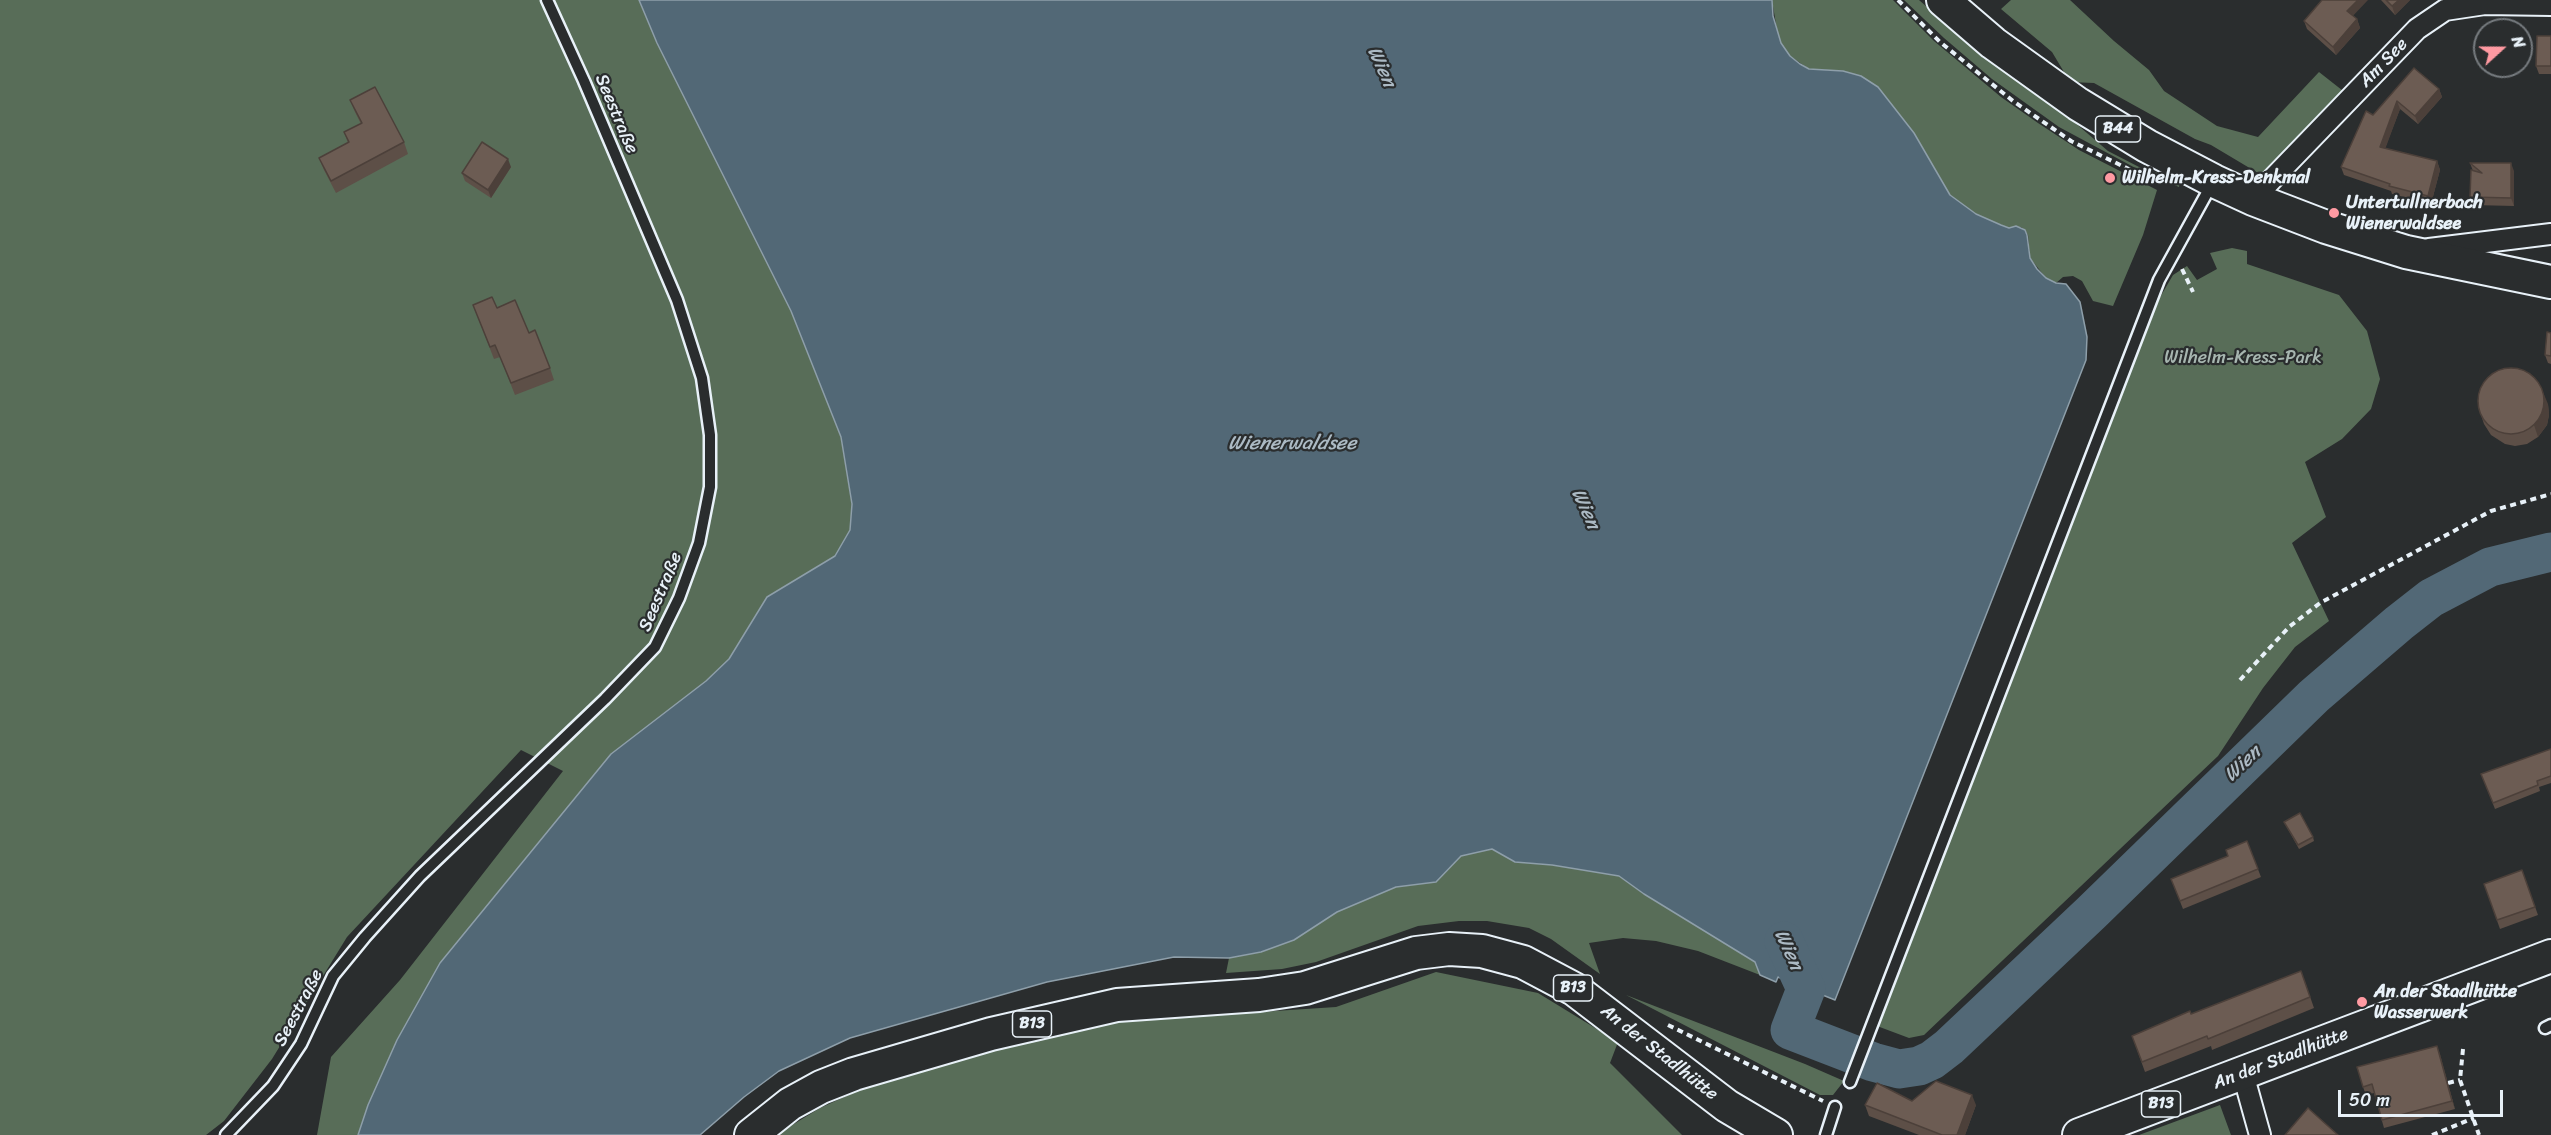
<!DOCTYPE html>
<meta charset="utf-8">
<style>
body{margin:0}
#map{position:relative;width:2551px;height:1135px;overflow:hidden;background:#2a2d2e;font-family:Sriracha,sans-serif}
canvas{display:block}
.north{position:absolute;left:2473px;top:18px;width:60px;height:60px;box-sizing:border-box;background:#2a2d2e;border:2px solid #767b7f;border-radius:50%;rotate:69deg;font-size:16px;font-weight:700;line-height:24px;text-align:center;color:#e8f1f8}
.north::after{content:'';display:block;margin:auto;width:21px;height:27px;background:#ff9aa2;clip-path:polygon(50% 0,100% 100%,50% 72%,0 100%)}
.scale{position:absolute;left:2338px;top:1090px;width:165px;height:27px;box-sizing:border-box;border:3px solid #e8f1f8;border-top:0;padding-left:8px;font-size:18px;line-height:21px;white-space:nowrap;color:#e8f1f8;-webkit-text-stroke:4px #2a2d2e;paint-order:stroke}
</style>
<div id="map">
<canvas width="2551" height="1135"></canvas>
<div class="north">N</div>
<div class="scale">50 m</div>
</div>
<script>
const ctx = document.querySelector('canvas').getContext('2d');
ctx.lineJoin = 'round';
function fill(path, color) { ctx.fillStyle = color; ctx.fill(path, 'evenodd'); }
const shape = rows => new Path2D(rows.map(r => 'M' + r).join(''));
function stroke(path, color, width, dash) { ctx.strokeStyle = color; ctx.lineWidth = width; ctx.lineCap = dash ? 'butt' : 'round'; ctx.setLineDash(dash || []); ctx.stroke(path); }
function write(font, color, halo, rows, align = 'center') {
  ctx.font = font + ' Sriracha,sans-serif'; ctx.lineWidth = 4.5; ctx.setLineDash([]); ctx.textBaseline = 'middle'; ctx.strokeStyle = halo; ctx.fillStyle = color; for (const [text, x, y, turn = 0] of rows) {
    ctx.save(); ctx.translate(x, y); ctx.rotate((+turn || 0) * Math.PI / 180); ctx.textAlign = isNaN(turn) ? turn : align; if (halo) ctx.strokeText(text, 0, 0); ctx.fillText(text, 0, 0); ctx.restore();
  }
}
const green = shape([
 [0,0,639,0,657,43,791,311,841,437,852,504,850,530,836,556,767,597,729,659,706,681,368,1105,358,1135,317,1135,331,1057,400,980,563,771,521,750,347,937,272,1059,224,1121,206,1135,0,1135],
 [1772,0,1893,0,1934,41,2001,97,2038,123,2079,150,2157,190,2143,235,2113,306,2093,301,2082,281,2073,276,2063,277,2056,283,2046,278,2030,258,2028,235,2025,230,2021,227,2010,228,2001,225,1976,214,1950,195,1914,133,1861,76,1843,71,1809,69,1790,56,1781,43,1777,30],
 [1904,0,1919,0,1969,44,2052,103,2108,151,2141,168,2174,178,2180,182,2179,187,2141,171,2059,127,1992,79,1944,38],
 [2011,0,2070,0,2114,41,2149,70,2164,91,2217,126,2258,137,2319,72,2347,94,2263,176,2211,145,2195,139,2094,83,2070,82,2052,52,2001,9],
 [2232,248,2247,251,2247,264,2339,295,2367,331,2380,379,2371,409,2342,439,2305,462,2326,517,2292,543,2329,621,2295,647,2263,688,2218,756,1924,1035,1909,1038,1877,1026,2159,299,2173,275,2187,266,2197,280,2217,269,2210,253],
 [1492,849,1516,862,1552,865,1619,876,1644,894,1755,962,1760,975,1698,951,1656,941,1623,938,1589,943,1600,974,1551,939,1529,928,1487,921,1459,921,1418,926,1316,962,1282,969,1226,973,1229,958,1261,952,1294,940,1337,912,1396,887,1436,882,1461,856],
 [1436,972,1538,993,1618,1042,1610,1063,1682,1135,776,1135,820,1108,873,1084,1036,1036,1106,1022,1336,1007],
 [1626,995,1805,1064,1844,1081,1833,1095,1820,1095],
 [2220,1105,2231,1135,2139,1135]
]);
const water = shape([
 [639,0,1772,0,1773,16,1781,43,1790,56,1800,64,1809,69,1843,71,1861,76,1878,87,1914,133,1950,195,1976,214,2001,225,2009,228,2016,226,2025,230,2027,235,2030,258,2037,269,2046,278,2056,283,2066,284,2080,302,2087,337,2086,360,1835,1000,1778,977,1776,982,1760,975,1755,962,1644,894,1619,876,1552,865,1515,862,1492,849,1461,856,1436,882,1396,887,1337,912,1294,940,1261,952,1229,958,1174,957,1047,982,850,1038,779,1071,744,1097,700,1135,358,1135,368,1105,397,1040,440,963,611,754,706,681,729,659,767,597,835,556,850,530,852,504,841,437,791,311,657,43,639,0]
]);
const river = shape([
 [1784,941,1806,989,1790,1030,1873,1062,1899,1069,1919,1066,1932,1060,1949,1047,2091,913,2314,696,2399,623,2431,598,2490,567,2551,552]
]);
const path = shape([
 [1898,0,1940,42,2013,101,2071,141,2145,177],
 [2182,269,2193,292],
 [2240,680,2289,627,2320,603,2491,511,2551,494],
 [1668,1025,1823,1101],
 [2463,1049,2460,1080,2479,1135],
 [2448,1083,2460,1080],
 [2432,1135,2474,1118]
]);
const service = shape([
 [2545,1028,2551,1025],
 [1850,1082,2159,280,2213,182],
 [226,1135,273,1086,301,1044,333,976,365,937,420,876,605,699,655,647,679,598,699,543,710,487,710,435,702,378,677,300,584,81,547,0],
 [1826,1135,1835,1107]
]);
const minor = shape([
 [2253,199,2417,29,2445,10,2485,4,2551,5],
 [2429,249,2551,234],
 [2243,1074,2260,1135]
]);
const primary = shape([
 [1943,0,1993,43,2078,104,2147,146,2214,181,2253,199,2326,227,2406,252,2551,282],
 [751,1135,790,1104,821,1087,854,1074,991,1034,1117,1005,1259,995,1305,988,1416,953,1449,949,1482,951,1523,962,1574,989,1727,1106,1776,1135],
 [2079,1135,2551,956]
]);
const wall = shape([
 [2381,0,2410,0,2395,15],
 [2353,16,2357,19,2360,28,2336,55,2307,29,2304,21],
 [2551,36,2551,74,2539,74,2536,66],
 [2414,68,2439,89,2442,97,2418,124,2400,109,2385,148,2437,161,2440,170,2431,204,2392,194,2391,191,2344,175,2341,167],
 [350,100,404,142,408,154,336,193,324,170,319,158,348,143,344,132,361,124,355,112],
 [2470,163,2514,171,2514,206,2473,205,2470,197,2473,171],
 [511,167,491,198,465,181,462,173],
 [473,305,497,308,529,333,550,368,554,380,515,395,500,357,494,359],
 [2551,333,2551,364,2548,363,2545,355],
 [2548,404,2549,415,2547,425,2538,437,2527,444,2515,446,2505,444,2491,435,2484,424,2480,412],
 [2551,749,2551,783,2539,787,2540,791,2495,809,2481,774],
 [2284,822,2313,837,2314,841,2299,849],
 [2247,841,2261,877,2183,909,2171,879,2228,856],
 [2522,870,2538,915,2500,929,2484,884],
 [2305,982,2314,1008,2212,1050,2211,1046,2145,1072,2132,1036,2191,1014],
 [2437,1046,2455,1109,2384,1128,2374,1093,2366,1095,2363,1087],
 [1865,1105,1976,1105,1965,1135,1919,1135,1869,1116]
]);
const shadedWall = shape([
 [2358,0,2368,0,2350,19,2347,11],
 [2399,0,2410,0,2395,15,2392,6],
 [2357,19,2360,28,2336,55,2333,47],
 [2439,89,2442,97,2418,124,2415,116],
 [2397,101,2400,109,2383,155,2380,147],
 [508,159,511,167,491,198,488,190],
 [2437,161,2440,170,2431,204,2428,196],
 [2511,163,2514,171,2514,206,2511,198],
 [2543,392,2548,404,2549,415,2547,425,2538,437,2534,425],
 [2437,1046,2440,1054,2455,1109,2452,1101],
 [1972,1095,1976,1105,1965,1135,1957,1135]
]);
const building = shape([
 [2322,0,2358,0,2347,11,2357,19,2333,47,2304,21,2322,0],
 [2386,0,2399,0,2392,6,2386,0],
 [2537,36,2551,36,2551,66,2536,66,2537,36],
 [2414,68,2439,89,2415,116,2397,101,2380,147,2437,161,2428,196,2389,186,2390,184,2341,167,2366,111,2373,115,2414,68],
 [375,87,404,142,331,181,319,158,349,142,344,132,362,123,350,100,375,87],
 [482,142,508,159,488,190,462,173,482,142],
 [2470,163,2511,163,2511,198,2470,197,2471,170,2482,173,2470,163],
 [492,297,497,308,515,300,529,333,535,330,550,368,511,383,495,345,490,347,473,305,492,297],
 [2547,332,2551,333,2551,356,2545,355,2547,332],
 '2478 401a33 33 0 1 1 66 0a33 33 0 1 1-66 0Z',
 [2551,749,2551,776,2537,781,2538,785,2493,803,2481,774,2551,749],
 [2300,813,2313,837,2298,845,2284,822,2300,813],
 [2247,841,2258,869,2180,901,2171,879,2228,856,2226,850,2247,841],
 [2522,870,2535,907,2497,920,2484,884,2522,870],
 [2301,971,2310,997,2208,1039,2207,1036,2142,1062,2132,1036,2190,1011,2191,1014,2301,971],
 [2437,1046,2452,1101,2382,1120,2372,1084,2363,1087,2357,1067,2437,1046],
 [1936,1081,1972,1095,1957,1135,1942,1135,1865,1105,1877,1083,1912,1101,1936,1081],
 [2308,1108,2338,1135,2285,1135,2308,1108]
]);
const markers = [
 [2110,178,6,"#ff9aa2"],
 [2334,213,6,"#ff9aa2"],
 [2362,1002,6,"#ff9aa2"]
];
const shields = [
 [2118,129,45],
 [1573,988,39],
 [1032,1024,39],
 [2161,1104,39]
];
const shieldNames = [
 ["B44",2118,129],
 ["B13",1573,988],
 ["B13",1032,1024],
 ["B13",2161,1104]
];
const streetNames = [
 ["Am See",2384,63,-46],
 ["Seestraße",616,114,67],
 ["Seestraße",661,592,-67],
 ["Seestraße",299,1008,-62],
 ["An der Stadlhütte",1659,1053,38],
 ["An der Stadlhütte",2281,1059,-21]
];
const poiNames = [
 ["Wilhelm-Kress-Denkmal",2122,178],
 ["Untertullnerbach",2346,203],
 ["Wienerwaldsee",2346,224],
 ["An der Stadlhütte",2374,992],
 ["Wasserwerk",2374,1013]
];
const parkNames = [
 ["Wilhelm-Kress-Park",2243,358]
];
const waterNames = [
 ["Wien",1381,67,65],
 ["Wienerwaldsee",1292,444],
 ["Wien",1585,509,65],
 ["Wien",2243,764,-44],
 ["Wien",1788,950,65]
];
fill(green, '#586d58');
fill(water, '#526876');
stroke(water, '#8e9faa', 1.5);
stroke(river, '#526876', 39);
stroke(service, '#e8f1f8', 15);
stroke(minor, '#e8f1f8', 24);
stroke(primary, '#e8f1f8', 36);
stroke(path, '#e8f1f8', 4, [6, 4.5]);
stroke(service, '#2a2d2e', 10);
stroke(minor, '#2a2d2e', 20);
stroke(primary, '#2a2d2e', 32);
fill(wall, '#5d4f47');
fill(shadedWall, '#4c403a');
fill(building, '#6c5c53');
stroke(building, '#4c403a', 1.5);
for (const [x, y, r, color] of markers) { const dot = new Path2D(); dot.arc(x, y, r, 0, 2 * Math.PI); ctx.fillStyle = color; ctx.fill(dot); stroke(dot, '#2a2d2e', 2); }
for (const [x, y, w] of shields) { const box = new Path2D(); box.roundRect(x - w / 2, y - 13, w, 26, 4.5); ctx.fillStyle = '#2a2d2e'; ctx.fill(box); stroke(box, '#e8f1f8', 1.5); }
write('bold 16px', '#e8f1f8', null, shieldNames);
write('18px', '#e8f1f8', '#2a2d2e', streetNames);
write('bold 18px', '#e8f1f8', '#2a2d2e', poiNames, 'left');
write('18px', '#a7b6b0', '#2a2d2e', parkNames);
write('italic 20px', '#acbac4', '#2a2d2e', waterNames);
</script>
